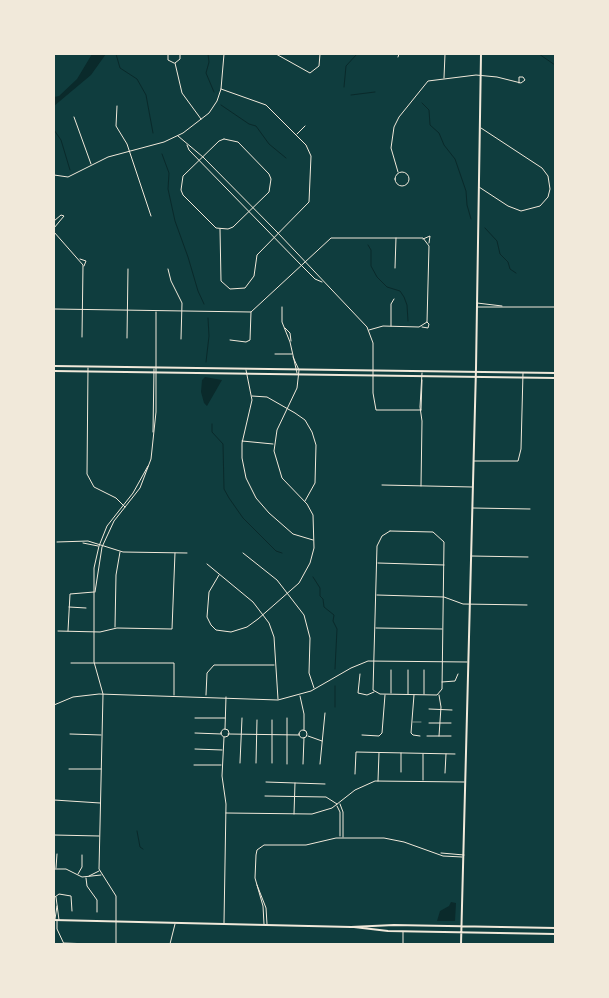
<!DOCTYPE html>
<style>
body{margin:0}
#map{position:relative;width:609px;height:998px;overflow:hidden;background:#0f3d3e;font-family:Karla,sans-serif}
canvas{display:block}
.frame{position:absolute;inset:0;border:55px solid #f1e9da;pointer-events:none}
</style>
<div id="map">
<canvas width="609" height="998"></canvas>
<div class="frame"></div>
</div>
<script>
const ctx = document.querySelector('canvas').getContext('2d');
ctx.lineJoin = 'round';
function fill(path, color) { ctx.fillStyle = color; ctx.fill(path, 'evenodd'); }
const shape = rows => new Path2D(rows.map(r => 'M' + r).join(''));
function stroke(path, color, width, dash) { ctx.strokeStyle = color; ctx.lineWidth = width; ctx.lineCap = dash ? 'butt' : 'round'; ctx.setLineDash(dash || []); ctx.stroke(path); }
const water = shape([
 [92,54,106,54,91,75,54,106,54,97,59,96,77,79],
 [205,377,222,380,207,406,204,403,201,392,202,380],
 [451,902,456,903,455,921,437,921,440,911,449,906]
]);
const stream = shape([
 [116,54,120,68,137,79,146,95,153,133],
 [208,54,209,62,206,73,214,92],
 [539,54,555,65],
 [344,87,346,66,357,54],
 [351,95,375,92],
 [422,103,429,110,430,125,439,133,444,145,455,159,466,191,467,205,471,219],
 [221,105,249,124,256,126,269,144,286,158],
 [54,130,61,140,70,170],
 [162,154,169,173,168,189,175,221,188,257,198,291,204,304],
 [485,228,497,241,500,254,508,262,510,269,516,273],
 [368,245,371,250,371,266,377,277,387,287,400,291,404,297,407,305,408,321],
 [206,362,209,336,208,318],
 [212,424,212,432,223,444,224,489,229,498,243,518,276,551,282,553],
 [313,577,320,588,320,596,323,599,324,607,334,615,333,621,337,629,335,669],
 [335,686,335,707],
 [137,831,140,847,143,849]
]);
const service = shape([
 [413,722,421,722]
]);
const minor = shape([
 [168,54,168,60,174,63],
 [276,54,310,73,319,66,320,54],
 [398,57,399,54],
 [175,63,182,93,201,119],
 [175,63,180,59,180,54],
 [444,78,445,54],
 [117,106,116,126,127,144,151,216],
 [74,117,91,164],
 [297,134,305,126],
 [178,136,203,157,278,233,367,327,373,343,373,393,376,410,421,410],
 [224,139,238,142,269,174,271,179,269,192,233,227,228,229,216,228,183,195,181,190,183,176,219,141,224,139],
 [187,145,189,150,301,265,315,279,322,282],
 '395 179a7 7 0 1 1 14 0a7 7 0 1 1-14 0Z',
 [398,172,391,148,394,127,399,117,428,81,476,75,497,77,521,83,525,80,523,77,519,77,519,83],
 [54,175,68,177,108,157,164,142,183,133,209,113,217,101,221,89,224,54],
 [479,187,508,206,521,211,540,206,548,197,550,189,548,176,542,168,481,128],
 [54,221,61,215,64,216,54,228],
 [220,229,221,281,230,289,245,288,254,276,257,255,309,202,311,156,306,145,266,105,221,89],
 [54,232,83,265,82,337],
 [423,239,430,236,429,243],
 [80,259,86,261,84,266],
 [395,268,396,238],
 [168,269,171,281,182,303,181,339],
 [477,303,502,306],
 [282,307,282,322,290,342,297,373],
 [477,307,555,307],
 [54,309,251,312,331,238,423,238,429,246,427,322,419,327,383,326,369,330],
 [391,326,391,304,394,299],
 [422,327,428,328,429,324,427,322],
 [285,328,290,333,291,341],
 [127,338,128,269],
 [230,340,246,342,250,340,251,312],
 [275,354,292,354],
 [88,368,87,474,94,487,116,498,125,507],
 [246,370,252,400,242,443,242,458,246,478,256,498,269,513,293,534,313,540],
 [252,396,267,397,295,413,305,420,312,432,316,445,315,483,305,501],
 [421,410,422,380],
 [153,432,154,369],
 [242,441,273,444],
 [474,461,518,461,521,449,523,373],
 [382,485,472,487],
 [421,486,422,421,420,407,422,373],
 [473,508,530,509],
 [390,531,433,532,444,542,442,689,437,695,380,694,373,690,377,546,382,536,390,531],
 [57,542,88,541,123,552,187,553],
 [83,543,98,546],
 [243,553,277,580,304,615,310,638,309,673,314,688],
 [471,556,528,557],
 [378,563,444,565],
 [207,564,253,602,269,623,274,637,278,699],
 [219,575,209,592,207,617,211,625,216,630,231,632,247,627,258,619,299,583,310,563,314,548,313,515,307,504,282,478,274,451,277,430,297,388,299,370,293,357],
 [95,592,102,547,114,521,140,488,151,459,156,412,156,312],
 [377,595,444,597,463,604,527,605],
 [69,607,86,608],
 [115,627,116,575,120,552],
 [376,628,442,629],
 [58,631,100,632,117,628,172,629,175,553],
 [68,631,70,594,94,592],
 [71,663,174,663,174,695],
 [360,674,358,693,367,695,374,692],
 [442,682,455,681,458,674],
 [391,693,391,670],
 [408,694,408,670],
 [424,694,424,670],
 [206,695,207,673,214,665,274,665],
 [414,695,411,733,413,735,420,736],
 [439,695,441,707,439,736],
 [300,696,304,714,304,730],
 [54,705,73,697,99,694,278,700,311,691,351,668,368,661,467,662],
 [429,709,452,710],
 [195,718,225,718],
 [287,718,287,764],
 [429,723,451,723],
 [225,729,226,697],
 '221 733a4 4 0 1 1 8 0a4 4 0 1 1-8 0Z',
 '299 734a4 4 0 1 1 8 0a4 4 0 1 1-8 0Z',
 [195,733,221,734],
 [70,734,101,735],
 [228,734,299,735],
 [362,735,379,736,382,733,385,695],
 [308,736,322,741],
 [427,736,451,736],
 [224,737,222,776,226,804,224,923],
 [195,749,222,750],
 [240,763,242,718],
 [256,763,257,720],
 [272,763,272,720],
 [303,764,304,738],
 [320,764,325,713],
 [194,765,221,765],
 [69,769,101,769],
 [401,772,401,753],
 [445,773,446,754],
 [355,774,356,752,455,754],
 [423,780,423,754],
 [378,781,379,753],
 [266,782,325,784],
 [265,796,326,797,337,804],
 [54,800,100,803],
 [340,804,343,812,343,837],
 [337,806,340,812,340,836],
 [226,813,312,814,332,808,355,790,375,781,464,782],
 [294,814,295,783],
 [54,835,99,836],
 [441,853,464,855],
 [56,868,57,854],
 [54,869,66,869,82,877,101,875],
 [78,874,82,867,82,855],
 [89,876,99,871],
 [86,878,87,886,97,900,97,912],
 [257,885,266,908,267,924],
 [55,897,59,894,71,896,72,911],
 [56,897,59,920],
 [55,919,57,906],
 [57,921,57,929,64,944],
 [264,924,263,906,255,878,256,855,257,850,264,845,306,845,336,838,384,838,404,842,443,856,462,857],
 [64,943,90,944],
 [116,944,116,896,99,869,103,694,94,662,94,568,99,546,107,526,133,493,148,466],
 [170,944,175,924],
 [403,944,403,932]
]);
const tertiary = shape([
 [54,920,351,927,394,925,555,928],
 [354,927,388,931,555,934],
 [461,944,476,368,481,54]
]);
const secondary = shape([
 [54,366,555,373],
 [54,371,555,378]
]);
fill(water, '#0a2a2b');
stroke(stream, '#0a2a2b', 1);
stroke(service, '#f1e9da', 0.5);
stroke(minor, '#f1e9da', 1);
stroke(tertiary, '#f1e9da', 2);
stroke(secondary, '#f1e9da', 2);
</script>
